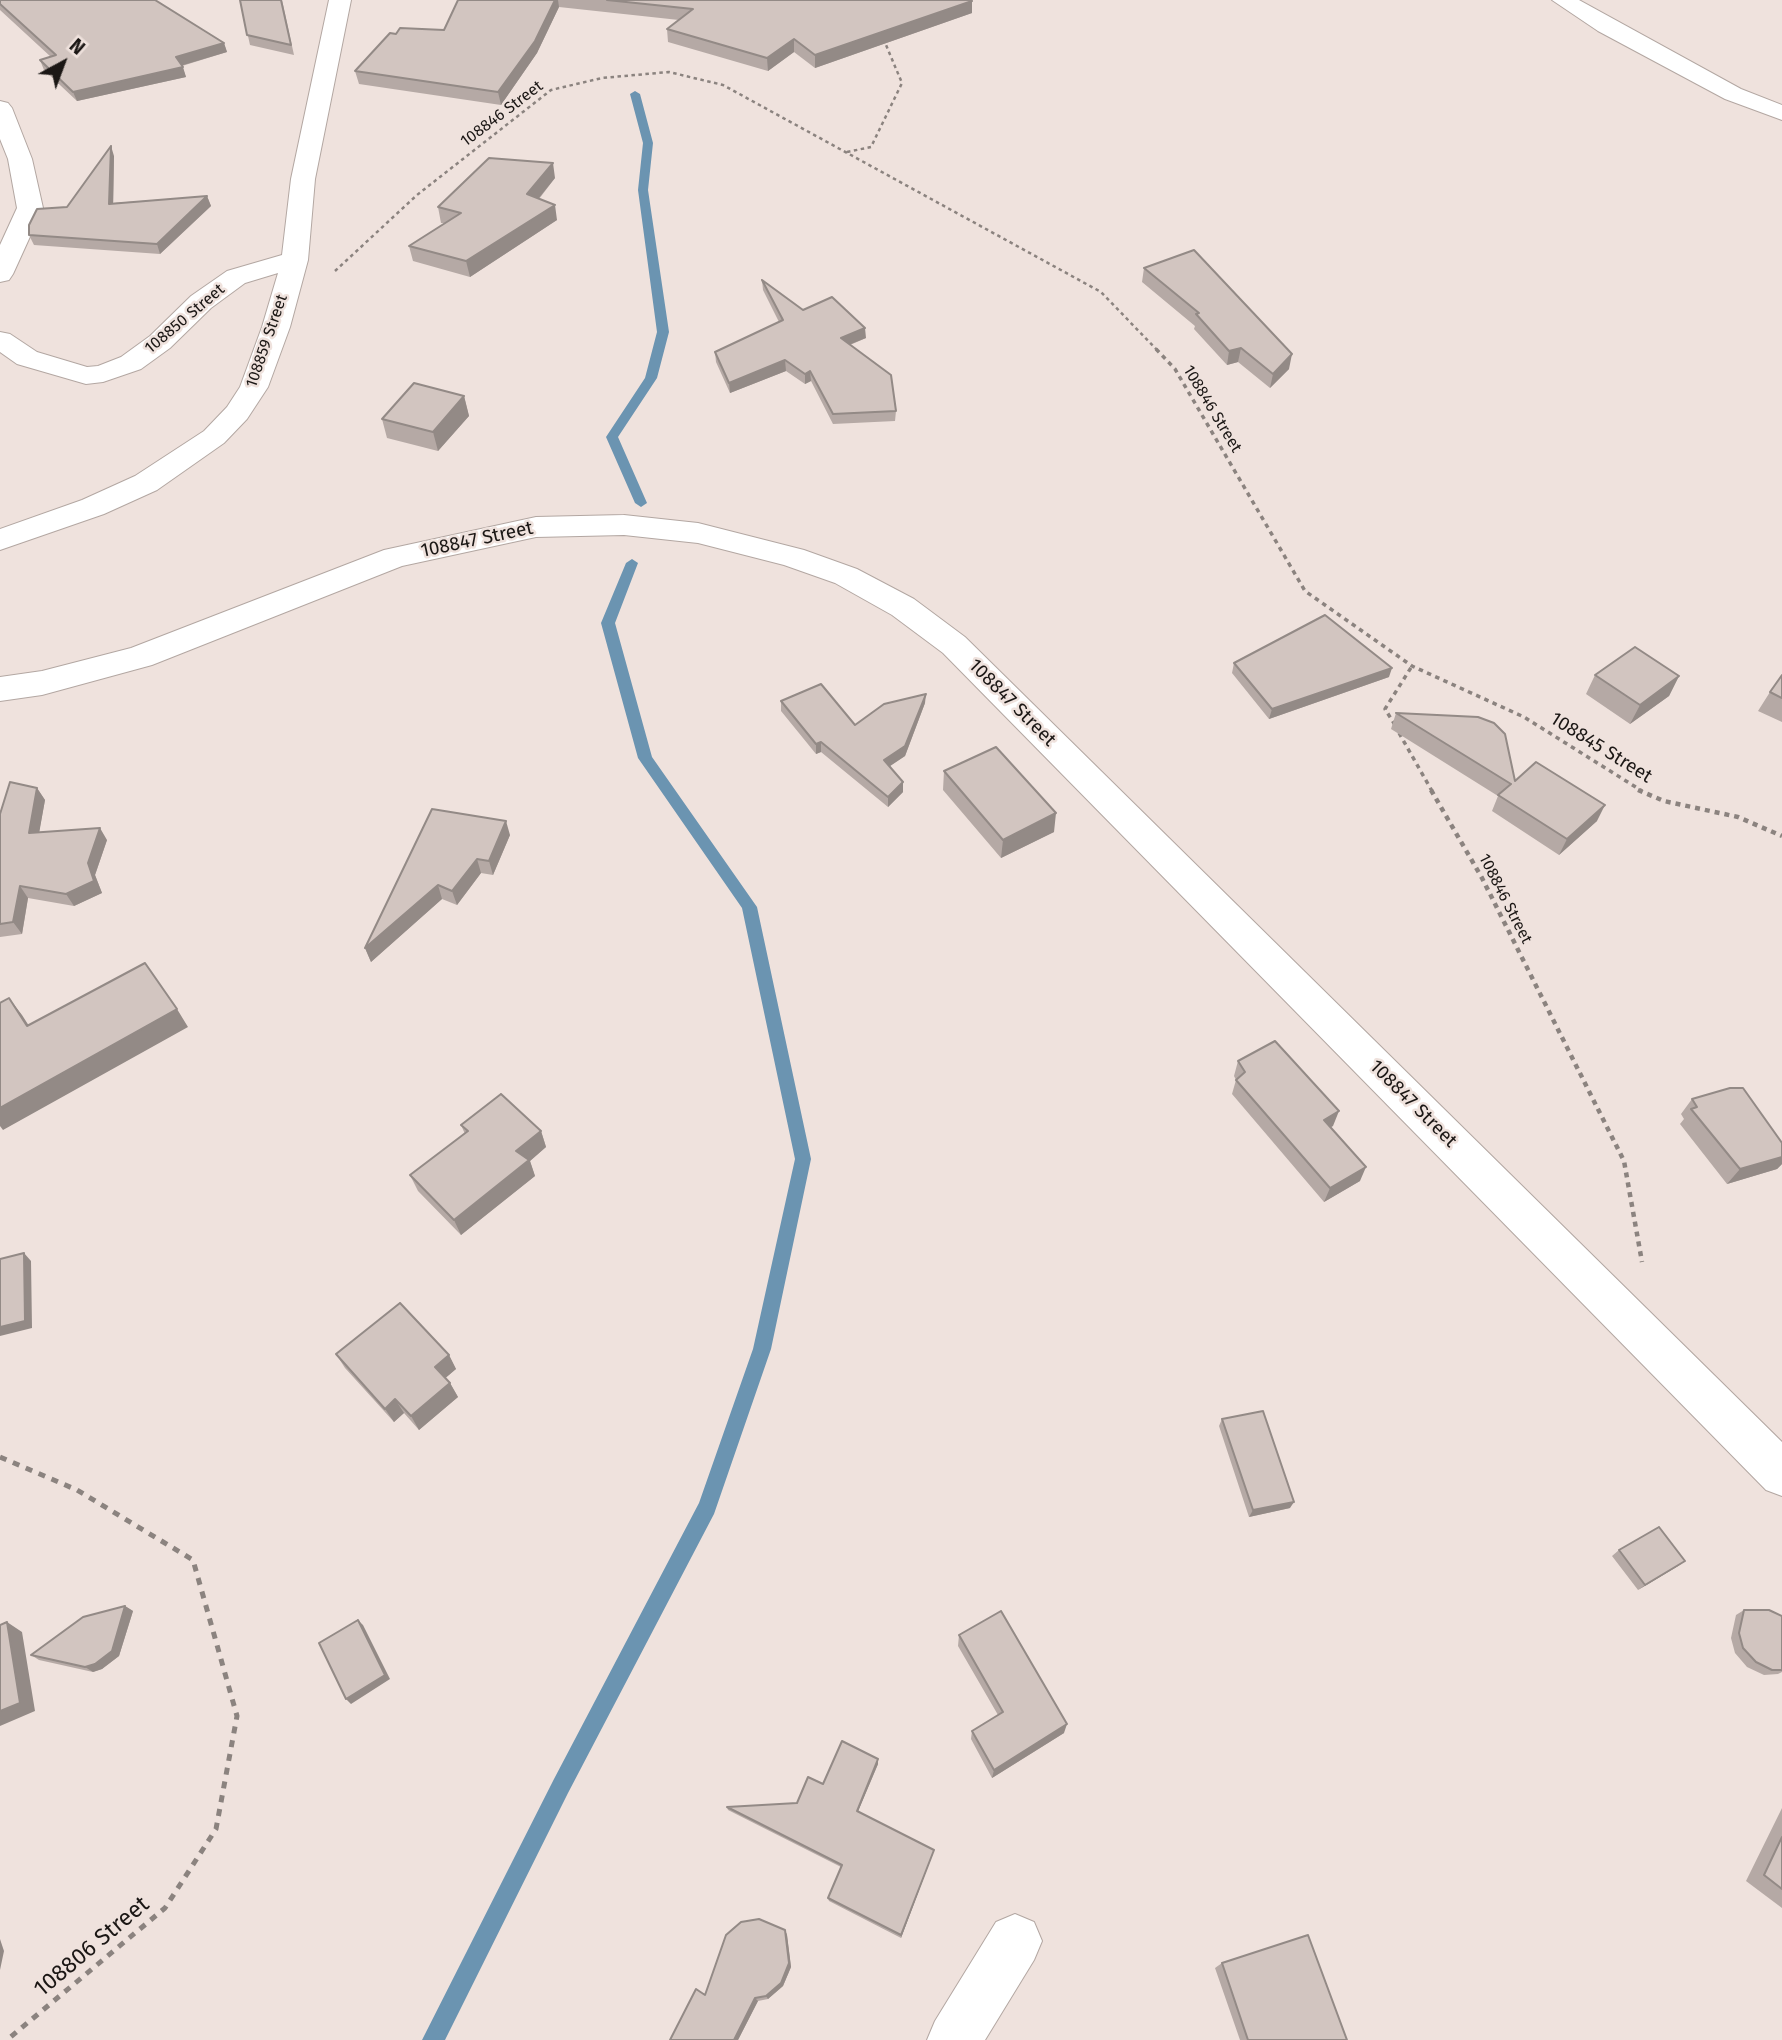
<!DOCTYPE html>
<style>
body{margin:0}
#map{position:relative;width:1782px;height:2040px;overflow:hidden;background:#efe2dd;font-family:"Fira Sans",sans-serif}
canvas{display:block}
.north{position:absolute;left:28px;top:28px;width:70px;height:70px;-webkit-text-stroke:5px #efe2dd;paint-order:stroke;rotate:41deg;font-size:19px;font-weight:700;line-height:28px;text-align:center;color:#1b1715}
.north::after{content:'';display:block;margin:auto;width:24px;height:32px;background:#1b1715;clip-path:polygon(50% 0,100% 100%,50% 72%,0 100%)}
</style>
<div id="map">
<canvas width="1782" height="2040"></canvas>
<div class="north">N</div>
</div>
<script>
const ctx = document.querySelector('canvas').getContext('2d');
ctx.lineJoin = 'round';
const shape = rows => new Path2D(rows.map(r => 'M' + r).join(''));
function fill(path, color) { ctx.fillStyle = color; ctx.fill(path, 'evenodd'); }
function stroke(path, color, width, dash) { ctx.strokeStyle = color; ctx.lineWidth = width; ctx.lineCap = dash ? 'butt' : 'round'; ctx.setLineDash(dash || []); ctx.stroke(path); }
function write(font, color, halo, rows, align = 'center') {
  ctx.font = font + ' "Fira Sans",sans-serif'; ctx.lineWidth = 5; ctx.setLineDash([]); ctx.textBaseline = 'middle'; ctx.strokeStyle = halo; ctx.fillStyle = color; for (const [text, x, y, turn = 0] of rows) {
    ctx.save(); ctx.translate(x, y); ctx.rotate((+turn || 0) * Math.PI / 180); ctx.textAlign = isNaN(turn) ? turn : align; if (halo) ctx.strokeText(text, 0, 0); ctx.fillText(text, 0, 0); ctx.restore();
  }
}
const stream = shape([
 [635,91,640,94,653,143,648,190,669,332,657,378,618,437,647,503,641,507,635,503,606,437,645,378,657,332,638,190,643,143,630,94,635,91],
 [632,559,638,563,615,623,652,757,757,907,811,1159,771,1349,714,1514,568,1793,445,2040,422,2040,554,1779,699,1503,753,1349,795,1159,742,908,638,758,601,623,626,563,632,559]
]);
const pathFar3 = shape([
 [847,152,871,147,902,83,886,45,880,40],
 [335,271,417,195,551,90,602,78,669,72,723,85,1101,292,1158,351]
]);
const pathFar2 = shape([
 [1156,349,1175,369,1305,591,1412,666,1524,717,1642,791],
 [1395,725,1385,709,1412,666],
 [1399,733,1432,791]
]);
const pathFar1 = shape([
 [1431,790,1482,878,1624,1161,1642,1262],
 [1638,790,1664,801,1738,817,1782,836]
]);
const path = shape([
 [0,1457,77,1490,193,1560,237,1716,216,1829,165,1908,7,2040]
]);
const minor = shape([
 [329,0,351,0,315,179,308,260,290,327,268,387,247,419,224,443,157,490,104,514,0,550,0,529,82,500,135,476,204,431,227,407,240,387,262,327,278,273,245,283,211,308,170,348,141,369,103,382,86,384,17,364,0,352,0,332,10,334,37,352,87,367,98,366,121,357,150,336,191,296,227,271,282,255,291,179,329,0],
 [1552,0,1579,0,1741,89,1782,105,1782,120,1725,99,1598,31,1552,0],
 [0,101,8,103,12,108,32,159,43,208,13,274,9,280,0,282,0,245,17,208,8,159,0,139,0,101],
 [624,515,698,523,804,550,857,569,914,599,965,637,1782,1442,1782,1496,1766,1490,943,653,892,615,835,583,784,565,698,543,624,535,536,537,402,566,152,665,42,695,0,701,0,677,42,671,131,648,384,550,536,517,624,515],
 [1015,1914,1034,1922,1042,1941,1034,1960,985,2040,927,2040,935,2021,996,1922,1015,1914]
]);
const wall = shape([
 [0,0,224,43,227,52,182,66,186,77,77,101,44,70,40,60,51,57,0,10],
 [240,0,282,0,294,55,250,45],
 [458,0,971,0,972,13,815,68,794,52,768,71,668,42,667,29,679,20,559,7,537,53,501,105,359,84,355,71,396,34,444,30],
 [114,156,113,203,207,196,211,206,160,254,34,245,29,235,67,207],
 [555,178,539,199,557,220,470,277,413,261,409,246,445,223,441,223,438,207],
 [1144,268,1289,369,1270,388,1238,362,1227,365,1194,329,1195,326,1142,282],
 [762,280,803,310,866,338,850,345,896,411,895,421,833,424,811,381,805,384,786,371,730,393,716,362,715,352,779,322,763,290],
 [464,396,469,416,438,451,387,438,382,419],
 [1234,663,1389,677,1269,719,1232,673],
 [1595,675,1679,676,1669,696,1630,724,1586,694],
 [1782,675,1782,722,1758,711,1770,692],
 [781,701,855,725,925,703,905,756,890,766,903,792,888,807,821,752,816,754,781,711],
 [1396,713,1515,781,1597,821,1559,855,1492,811,1498,796,1391,729],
 [944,771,1054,832,1001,858,943,790],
 [37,788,45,800,39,832,107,840,95,875,102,893,74,906,28,898,22,934,0,937,0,814],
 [432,809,510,835,493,875,481,873,457,905,442,899,371,962,365,948],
 [1238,1061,1333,1126,1330,1127,1360,1181,1324,1202,1232,1094,1236,1080,1234,1076],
 [1692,1099,1782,1143,1782,1164,1777,1169,1727,1184,1680,1124,1684,1119,1681,1114],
 [461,1125,541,1131,546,1147,530,1161,535,1176,461,1235,418,1191,410,1175,465,1134],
 [336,1354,449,1355,456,1369,445,1378,450,1383,458,1397,419,1430,404,1413,394,1422,345,1368],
 [1222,1419,1290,1508,1249,1517,1219,1426],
 [1619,1550,1685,1561,1678,1566,1638,1590,1612,1556],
 [125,1606,133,1611,119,1656,102,1669,93,1672,39,1660,31,1655],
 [1744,1610,1782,1616,1782,1672,1778,1674,1764,1675,1747,1667,1735,1653,1731,1638,1736,1615],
 [959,1635,1064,1733,992,1778,971,1739,972,1731,998,1715,958,1646],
 [878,1759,878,1764,858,1811,933,1853,901,1938,829,1901,828,1898,841,1867,728,1810,727,1807,797,1803,823,1784],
 [1782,1808,1782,1908,1746,1881],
 [785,1930,787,1935,791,1967,783,1986,768,1999,758,2001,738,2040,670,2040,705,1995],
 [1222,1963,1347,2040,1240,2040,1215,1968]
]);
const shadedWall = shape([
 [555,0,558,0,559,7,537,53,501,105,498,92],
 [972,1,972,13,815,68,815,55],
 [794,39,794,52,768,71,767,58],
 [224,43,227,52,180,66,176,57],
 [183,67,186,77,77,101,73,92],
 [111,146,114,156,113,213,109,204],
 [553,163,555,178,530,209,527,194],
 [207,196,211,206,160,254,157,244],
 [555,205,557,220,470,277,466,261],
 [865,328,866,338,841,348,841,338],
 [1241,348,1238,362,1227,365,1229,351],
 [1292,354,1289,369,1270,388,1273,374],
 [785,360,786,371,730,393,729,383],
 [810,371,811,381,805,384,805,374],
 [464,396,469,416,438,451,433,432],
 [1392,668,1389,677,1269,719,1272,709],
 [1679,676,1669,696,1630,724,1640,705],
 [926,694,925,703,905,756,884,770,884,760],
 [821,742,821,752,816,754,816,744],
 [903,782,903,792,888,807,888,797],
 [37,788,45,800,37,845,29,833],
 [1605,805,1597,821,1559,855,1567,839],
 [1056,813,1054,832,1001,858,1003,840],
 [506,821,510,835,493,875,489,861],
 [100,828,107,840,95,875,102,893,74,906,66,894,88,863],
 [477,859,481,873,457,905,452,891],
 [438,885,442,899,371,962,365,948],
 [20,886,28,898,22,934,13,922],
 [9,998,22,1015,40,1043,27,1026],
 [177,1009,188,1027,3,1130,0,1126,0,1108],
 [1339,1111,1333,1126,1318,1134,1324,1120],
 [541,1131,546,1147,530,1161,535,1176,461,1235,454,1220,516,1151],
 [1782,1157,1782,1164,1777,1169,1727,1184,1740,1169],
 [1366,1167,1360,1181,1324,1202,1330,1188],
 [24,1253,31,1261,32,1328,0,1336,0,1327],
 [449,1355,456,1369,442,1381,435,1367],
 [450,1383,458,1397,419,1430,411,1416],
 [395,1399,404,1413,394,1422,385,1409],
 [1294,1502,1290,1508,1249,1517,1253,1510],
 [1685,1561,1678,1566,1638,1590,1645,1585],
 [125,1606,133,1611,119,1656,102,1669,93,1672,85,1667],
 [358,1620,363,1625,390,1679,351,1704,346,1699],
 [7,1622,22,1632,35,1711,0,1726,0,1711],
 [1067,1724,1064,1733,992,1778,994,1770],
 [878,1759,878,1764,857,1814,857,1811],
 [934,1850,933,1853,901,1938,901,1935],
 [785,1930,787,1935,791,1967,783,1986,768,1999,766,1996],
 [0,1939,4,1951,0,1970],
 [755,1998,758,2001,738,2040,734,2040]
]);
const building = shape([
 [0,0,155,0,224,43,176,57,183,67,73,92,40,60,56,55,0,4,0,0],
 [240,0,281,0,291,45,247,35,240,0],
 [458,0,555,0,535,41,498,92,355,71,390,33,396,34,400,28,444,30,458,0],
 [607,0,971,0,972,1,815,55,794,39,767,58,667,29,693,9,607,0],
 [111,146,109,204,207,196,157,244,29,235,29,225,37,209,67,207,111,146],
 [489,158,553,163,527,194,555,205,466,261,409,246,461,213,438,207,489,158],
 [1194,250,1292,354,1273,374,1241,348,1229,351,1196,314,1199,313,1144,268,1194,250],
 [762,280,803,310,832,297,865,328,841,338,891,375,896,411,833,414,810,371,805,374,785,360,729,383,715,352,783,320,762,280],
 [414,383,464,396,433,432,382,419,414,383],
 [1325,615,1392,668,1272,709,1234,663,1325,615],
 [1635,647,1679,676,1640,705,1595,675,1635,647],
 [1782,675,1782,698,1770,692,1782,675],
 [821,684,855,725,884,704,926,694,905,746,884,760,903,782,888,797,821,742,816,744,781,701,821,684],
 [1396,713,1478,717,1494,723,1505,734,1515,781,1536,762,1605,805,1567,839,1498,795,1511,784,1396,713],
 [996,747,1056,813,1003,840,944,771,996,747],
 [10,782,37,788,29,833,100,828,88,863,94,881,66,894,20,886,13,922,0,924,0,814,10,782],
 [432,809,506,821,489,861,477,859,452,891,438,885,365,948,432,809],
 [145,963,177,1009,0,1108,0,1003,9,998,27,1026,145,963],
 [1275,1041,1339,1111,1324,1120,1366,1167,1330,1188,1236,1080,1245,1072,1238,1061,1275,1041],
 [1730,1088,1743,1088,1782,1143,1782,1157,1740,1169,1691,1109,1697,1107,1692,1099,1730,1088],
 [501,1094,541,1131,516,1151,529,1160,454,1220,410,1175,468,1131,461,1125,501,1094],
 [24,1253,25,1321,0,1327,0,1259,24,1253],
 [400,1303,449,1355,435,1367,450,1383,411,1416,395,1399,385,1409,336,1354,400,1303],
 [1263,1411,1294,1502,1253,1510,1222,1419,1263,1411],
 [1659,1527,1685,1561,1645,1585,1619,1550,1659,1527],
 [125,1606,112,1651,95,1664,85,1667,31,1655,83,1617,125,1606],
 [1744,1610,1769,1610,1782,1616,1782,1670,1772,1670,1756,1662,1743,1648,1739,1633,1744,1610],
 [1001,1611,1067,1724,994,1770,972,1731,1003,1712,959,1635,1001,1611],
 [358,1620,385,1675,346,1699,319,1643,358,1620],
 [7,1622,20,1703,0,1711,0,1625,7,1622],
 [842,1741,878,1759,857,1811,934,1850,901,1935,828,1898,842,1865,727,1807,797,1803,808,1777,823,1784,842,1741],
 [1782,1837,1782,1889,1764,1875,1782,1837],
 [759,1919,785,1930,789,1963,781,1983,766,1996,755,1998,734,2040,670,2040,696,1989,705,1995,726,1935,741,1922,759,1919],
 [1308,1935,1347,2040,1248,2040,1222,1963,1308,1935]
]);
const farStreetnames = [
 ["108846 Street",502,114,-37],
 ["108850 Street",185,319,-40],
 ["108859 Street",267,341,-71],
 ["108846 Street",1212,409,59],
 ["108846 Street",1505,899,63]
];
const streetNames = [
 ["108847 Street",477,540,-12],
 ["108847 Street",1012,703,45],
 ["108845 Street",1601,748,32],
 ["108847 Street",1413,1104,45]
];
const nearStreetnames = [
 ["108806 Street",92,1947,-40]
];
fill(stream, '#6b94b1');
stroke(minor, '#b3a7a2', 2);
stroke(pathFar3, '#8b837f', 2.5, [3.5, 3.5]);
stroke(pathFar2, '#8b837f', 3.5, [4.5, 4.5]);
stroke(pathFar1, '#8b837f', 4.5, [5, 5]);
stroke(path, '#8b837f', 5, [7, 7]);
fill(minor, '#fff');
fill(wall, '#b5a9a5');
fill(shadedWall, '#938a86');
fill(building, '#d2c5c0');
stroke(building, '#938a86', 2);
write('16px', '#1b1715', '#efe2dd', farStreetnames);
write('19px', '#1b1715', '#efe2dd', streetNames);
write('23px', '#1b1715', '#efe2dd', nearStreetnames);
</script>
